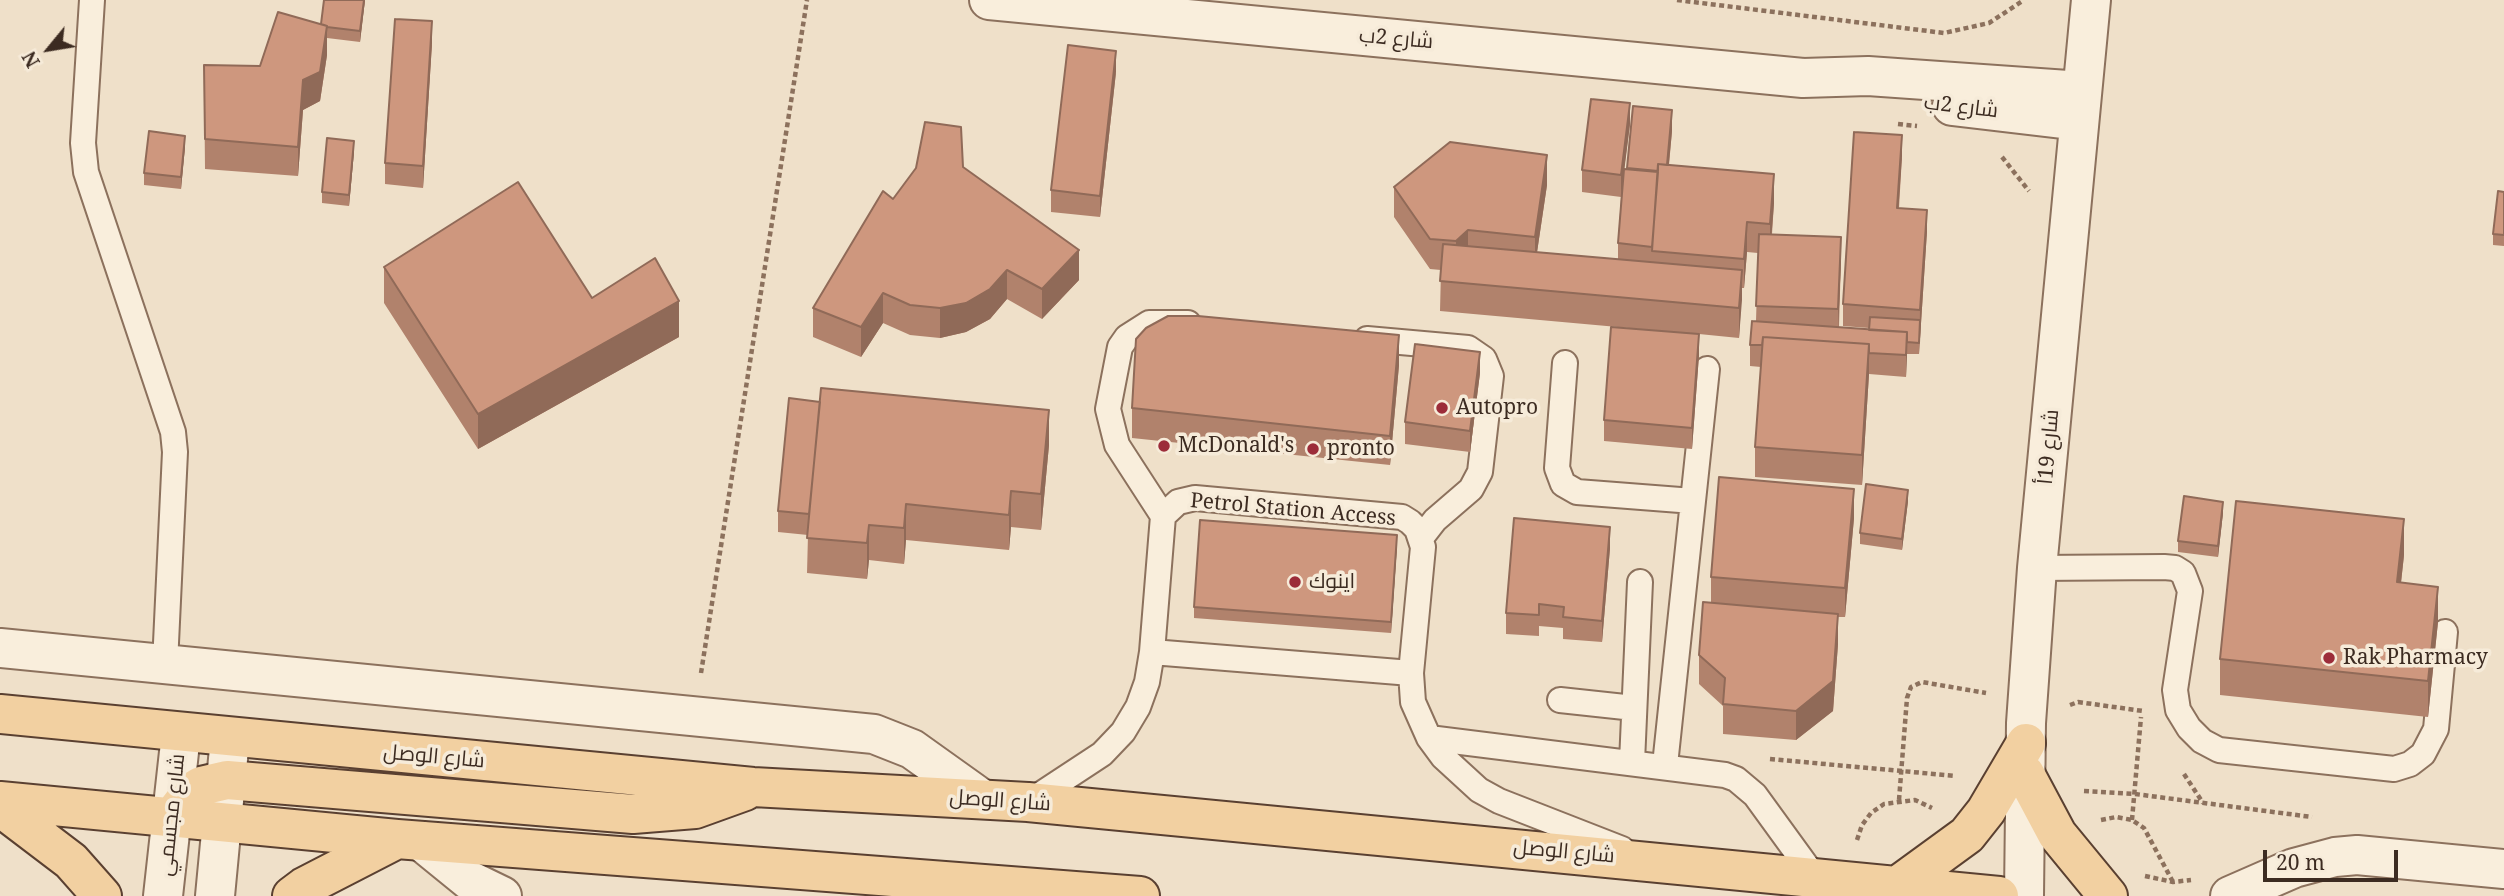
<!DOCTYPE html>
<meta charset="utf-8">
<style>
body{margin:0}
#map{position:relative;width:2504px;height:896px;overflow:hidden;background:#efe0c9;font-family:"Noto Serif",serif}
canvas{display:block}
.north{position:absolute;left:14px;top:14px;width:70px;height:70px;-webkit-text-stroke:5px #f6ebd9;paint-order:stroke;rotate:240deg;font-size:19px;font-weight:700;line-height:28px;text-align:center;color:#3c2b21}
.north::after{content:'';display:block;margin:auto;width:24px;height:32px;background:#3c2b21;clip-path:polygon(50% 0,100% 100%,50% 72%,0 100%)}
.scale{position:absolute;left:2263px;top:850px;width:135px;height:32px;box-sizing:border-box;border:4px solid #3c2b21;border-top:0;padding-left:9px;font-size:21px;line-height:24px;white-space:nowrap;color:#3c2b21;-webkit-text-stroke:5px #f6ebd9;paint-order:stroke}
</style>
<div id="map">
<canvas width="2504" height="896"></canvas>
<div class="north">N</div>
<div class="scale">20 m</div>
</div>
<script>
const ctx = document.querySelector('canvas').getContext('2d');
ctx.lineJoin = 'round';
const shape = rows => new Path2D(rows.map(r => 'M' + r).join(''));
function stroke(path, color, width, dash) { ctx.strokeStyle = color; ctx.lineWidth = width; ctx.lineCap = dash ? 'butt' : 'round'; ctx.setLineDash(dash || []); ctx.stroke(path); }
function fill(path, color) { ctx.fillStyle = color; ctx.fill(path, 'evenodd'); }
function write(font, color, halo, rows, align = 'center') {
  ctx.font = font + ' "Noto Serif",Cairo,serif'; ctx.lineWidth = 7; ctx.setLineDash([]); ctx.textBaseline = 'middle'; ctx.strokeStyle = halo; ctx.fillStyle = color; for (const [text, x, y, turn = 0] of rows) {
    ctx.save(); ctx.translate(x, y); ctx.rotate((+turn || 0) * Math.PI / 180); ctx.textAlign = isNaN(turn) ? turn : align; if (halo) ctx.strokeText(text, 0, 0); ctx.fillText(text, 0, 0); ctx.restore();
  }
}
const path = shape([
 [1677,0,1944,33,1989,23,2024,0],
 [1898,124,1917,126],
 [2002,157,2029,191],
 [701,673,807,0],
 [2070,705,2078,702,2143,711],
 [1770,759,1956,776],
 [2184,774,2203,803],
 [2084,791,2135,794,2312,817],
 [1899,800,1907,698,1911,687,1922,682,1986,693],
 [2101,820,2116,817,2132,820,2144,828,2173,882],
 [2132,820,2141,717],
 [1857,840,1862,825,1871,813,1884,804,1915,800,1932,808],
 [2145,876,2173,882,2191,880]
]);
const lane = shape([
 [92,0,83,143,86,172,173,432,175,452,165,664],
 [1367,339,1468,348,1484,359,1491,376,1480,472,1471,489,1435,520,1421,538],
 [1565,363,1557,468,1563,484,1577,492,1693,501],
 [1163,516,1117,445,1108,409,1120,347,1127,337,1149,323,1188,323],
 [2037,568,2164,567,2175,568,2183,573,2190,591,2175,690,2178,710,2189,728,2202,741,2219,750,2394,769,2410,764,2423,754,2436,729,2445,632],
 [1152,652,1411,673],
 [1560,700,1634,708],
 [1429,738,1725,775,1736,779,1755,795,1816,879],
 [1632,762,1640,582],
 [1665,765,1707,369],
 [1029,802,1102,754,1123,732,1138,707,1147,682,1152,652,1163,516,1178,502,1195,498,1402,517,1410,522,1417,529,1423,547,1411,673,1413,702,1429,738,1443,757,1479,790,1499,801,1622,849]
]);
const street = shape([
 [989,0,1803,78,1868,76,2082,91],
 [1952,106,2079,121],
 [0,648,874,734,912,749,982,799],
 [421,841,469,880,502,896],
 [163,896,181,734],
 [215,896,230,738],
 [2024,896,2026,723,2037,568,2091,0],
 [2230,896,2294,868,2335,857,2357,855,2504,869]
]);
const primary = shape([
 [0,714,753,787,1028,802,1999,896],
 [2025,774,2057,834,2108,896],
 [0,801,397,839,1140,896],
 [0,807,71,861,102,896],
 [171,818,191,792,201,786,227,780,633,814,695,809,745,791],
 [1897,886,1967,835,1986,811,2026,743],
 [292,896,304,887,397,839]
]);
const wall = shape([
 [365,0,360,42,327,38,327,55,320,101,303,110,298,176,205,169,204,65,260,66,321,24],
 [432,43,423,188,385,184,385,163],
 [1116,72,1100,217,1051,212,1051,190],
 [1630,124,1624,169,1627,169,1627,168,1672,131,1669,165,1774,203,1772,234,1841,258,1839,327,1869,330,1869,328,1843,326,1843,304,1902,156,1899,208,1927,231,1919,354,1907,354,1906,377,1869,374,1862,485,1755,477,1755,447,1761,367,1750,366,1750,345,1756,321,1758,253,1747,252,1744,288,1742,288,1739,338,1699,334,1699,355,1692,449,1604,441,1604,420,1651,330,1440,311,1441,270,1430,269,1394,217,1394,187,1547,185,1537,252,1618,259,1618,243,1621,197,1582,192,1582,170],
 [185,147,181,189,144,185,144,173],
 [354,152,349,206,322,203,322,192],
 [963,167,1079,280,1042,319,1007,299,990,319,966,332,940,338,910,335,883,323,861,357,813,337,813,308,893,199],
 [2504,192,2504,246,2493,245,2493,234],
 [384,267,592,298,679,337,478,449,384,303],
 [1399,365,1390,465,1132,438,1132,408],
 [1480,373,1470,452,1405,444,1405,422],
 [1049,445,1041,530,1011,527,1009,550,906,540,904,564,869,560,867,579,807,573,808,535,778,532,778,511],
 [1908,501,1902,550,1860,544,1860,533],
 [2223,513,2218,557,2178,552,2178,541],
 [1854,518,1845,617,1838,617,1838,644,1833,711,1796,740,1723,734,1723,706,1699,684,1699,655,1711,603,1711,577],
 [1397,546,1391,633,1194,618,1194,607],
 [1610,548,1602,642,1563,639,1563,628,1539,626,1539,636,1506,634,1506,613],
 [2404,555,2401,583,2438,622,2428,717,2220,695,2220,659]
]);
const shadedWall = shape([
 [364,0,365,0,360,42,360,31],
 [432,21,432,43,423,188,423,166],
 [327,26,327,55,320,101,303,110,298,176,298,147,303,80],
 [1116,51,1116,72,1100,217,1100,196],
 [1630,103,1630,124,1621,197,1621,175],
 [1672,110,1672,131,1666,193,1666,171],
 [1902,135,1902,156,1897,229,1897,208],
 [185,136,185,147,181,189,181,177],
 [354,141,354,152,349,206,349,195],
 [1547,155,1547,185,1535,266,1535,237],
 [1774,174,1774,203,1770,254,1770,224],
 [1927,210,1927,231,1919,354,1920,310],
 [1747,222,1747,252,1744,288,1744,259],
 [1468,230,1468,259,1456,271,1456,241],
 [1841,237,1841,258,1838,331,1838,309],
 [1079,250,1079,280,1042,319,1042,289],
 [1007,270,1007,299,990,319,966,332,940,338,940,308],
 [1742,270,1742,300,1739,338,1739,308],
 [883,293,883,323,861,357,861,327],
 [679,301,679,337,478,449,478,414],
 [1907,332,1907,354,1906,377,1906,355],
 [1699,334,1699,355,1692,449,1692,428],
 [1399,335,1399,365,1390,465,1390,436],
 [1869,344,1869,374,1862,485,1862,455],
 [1480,352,1480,373,1470,452,1470,431],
 [1049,410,1049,445,1041,530,1041,494],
 [1854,489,1854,518,1845,617,1845,588],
 [1908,490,1908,501,1902,550,1902,539],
 [1011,491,1011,527,1009,550,1009,515],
 [2223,502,2223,513,2218,557,2218,546],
 [906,504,906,540,904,564,904,528],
 [2404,519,2404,555,2397,618,2397,582],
 [869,525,869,560,867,579,867,543],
 [1610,527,1610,548,1602,642,1602,621],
 [1397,535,1397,546,1391,633,1391,622],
 [2438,587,2438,622,2428,717,2428,681],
 [1838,614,1838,644,1833,711,1796,740,1796,711]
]);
const building = shape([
 [324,0,364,0,360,31,327,27,327,26,321,24,324,0],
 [278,12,327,26,320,72,303,80,298,147,205,139,204,65,260,66,278,12],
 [395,19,432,21,423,166,385,163,395,19],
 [1068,45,1116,51,1100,196,1051,190,1068,45],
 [1591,99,1630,103,1621,175,1582,170,1591,99],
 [1633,106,1672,110,1667,165,1658,164,1658,171,1627,168,1633,106],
 [925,122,961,127,963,167,1079,250,1042,289,1007,270,990,289,966,303,940,308,910,305,883,293,861,327,813,308,883,191,893,199,916,168,925,122],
 [149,131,185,136,181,177,144,173,149,131],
 [1854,132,1902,135,1897,208,1927,210,1920,310,1843,304,1854,132],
 [327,138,354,141,349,195,322,192,327,138],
 [1450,142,1547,155,1535,237,1468,230,1456,241,1430,239,1394,187,1450,142],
 [1658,164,1774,174,1770,224,1747,222,1744,259,1652,251,1658,164],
 [1624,169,1658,172,1652,247,1618,243,1624,169],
 [518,182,592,298,655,258,679,301,478,414,384,267,518,182],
 [2498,191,2504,192,2504,235,2493,234,2498,191],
 [1759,234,1841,237,1838,309,1756,306,1759,234],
 [1443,244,1742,270,1739,308,1440,281,1443,244],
 [1168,316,1198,316,1399,335,1390,436,1132,408,1136,339,1146,328,1168,316],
 [1870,317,1920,320,1919,343,1907,342,1907,332,1869,330,1870,317],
 [1752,321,1907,332,1906,355,1869,353,1869,344,1763,337,1762,345,1750,345,1752,321],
 [1611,327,1699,334,1692,428,1604,420,1611,327],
 [1763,337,1869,344,1862,455,1755,447,1763,337],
 [1415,344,1480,352,1470,431,1405,422,1415,344],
 [821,388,1049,410,1041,494,1011,491,1009,515,906,504,904,528,869,525,867,543,807,538,821,388],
 [789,398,820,402,809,514,778,511,789,398],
 [1719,477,1854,489,1845,588,1711,577,1719,477],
 [1866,484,1908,490,1902,539,1860,533,1866,484],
 [2184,496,2223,502,2218,546,2178,541,2184,496],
 [2236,501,2404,519,2397,582,2438,587,2428,681,2220,659,2236,501],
 [1514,518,1610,527,1602,621,1563,617,1564,607,1539,604,1539,615,1506,613,1514,518],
 [1200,520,1397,535,1391,622,1194,607,1200,520],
 [1703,602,1838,614,1833,681,1796,711,1723,704,1725,678,1699,655,1703,602]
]);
const markers = [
 [1442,408,7,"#9c2c39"],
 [1164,446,7,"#9c2c39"],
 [1313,449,7,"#9c2c39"],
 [1295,582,7,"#9c2c39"],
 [2329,658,7,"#9c2c39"]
];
const streetNames = [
 ["شارع 2ب",1396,39,5],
 ["شارع 2ب",1961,107,7],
 ["شارع 19أ",2049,447,-85],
 ["Petrol Station Access",1293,510,5],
 ["شارع الوصل",434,757,5],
 ["شارع الوصل",1000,801,4],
 ["شارع مجسمي",172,815,-84],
 ["شارع الوصل",1564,852,5]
];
const poiNames = [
 ["Autopro",1456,408],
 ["McDonald's",1178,446],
 ["pronto",1327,449],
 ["اينوك",1309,582],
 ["Rak Pharmacy",2343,658]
];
stroke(lane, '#8c715d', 28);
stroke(street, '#8c715d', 42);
stroke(primary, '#5a4031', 42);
stroke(path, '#8c715d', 4.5, [5, 3.5]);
stroke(lane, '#f9eedc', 24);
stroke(street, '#f9eedc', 38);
stroke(primary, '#f2d0a1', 38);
fill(wall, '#b1826c');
fill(shadedWall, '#906a58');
fill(building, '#ce977e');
stroke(building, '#906a58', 2);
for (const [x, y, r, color] of markers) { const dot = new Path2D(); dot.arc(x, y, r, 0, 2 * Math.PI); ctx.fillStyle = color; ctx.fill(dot); stroke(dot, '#f6ebd9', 2.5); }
write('21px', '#3c2b21', '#f6ebd9', streetNames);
write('21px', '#3c2b21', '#f6ebd9', poiNames, 'left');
</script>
